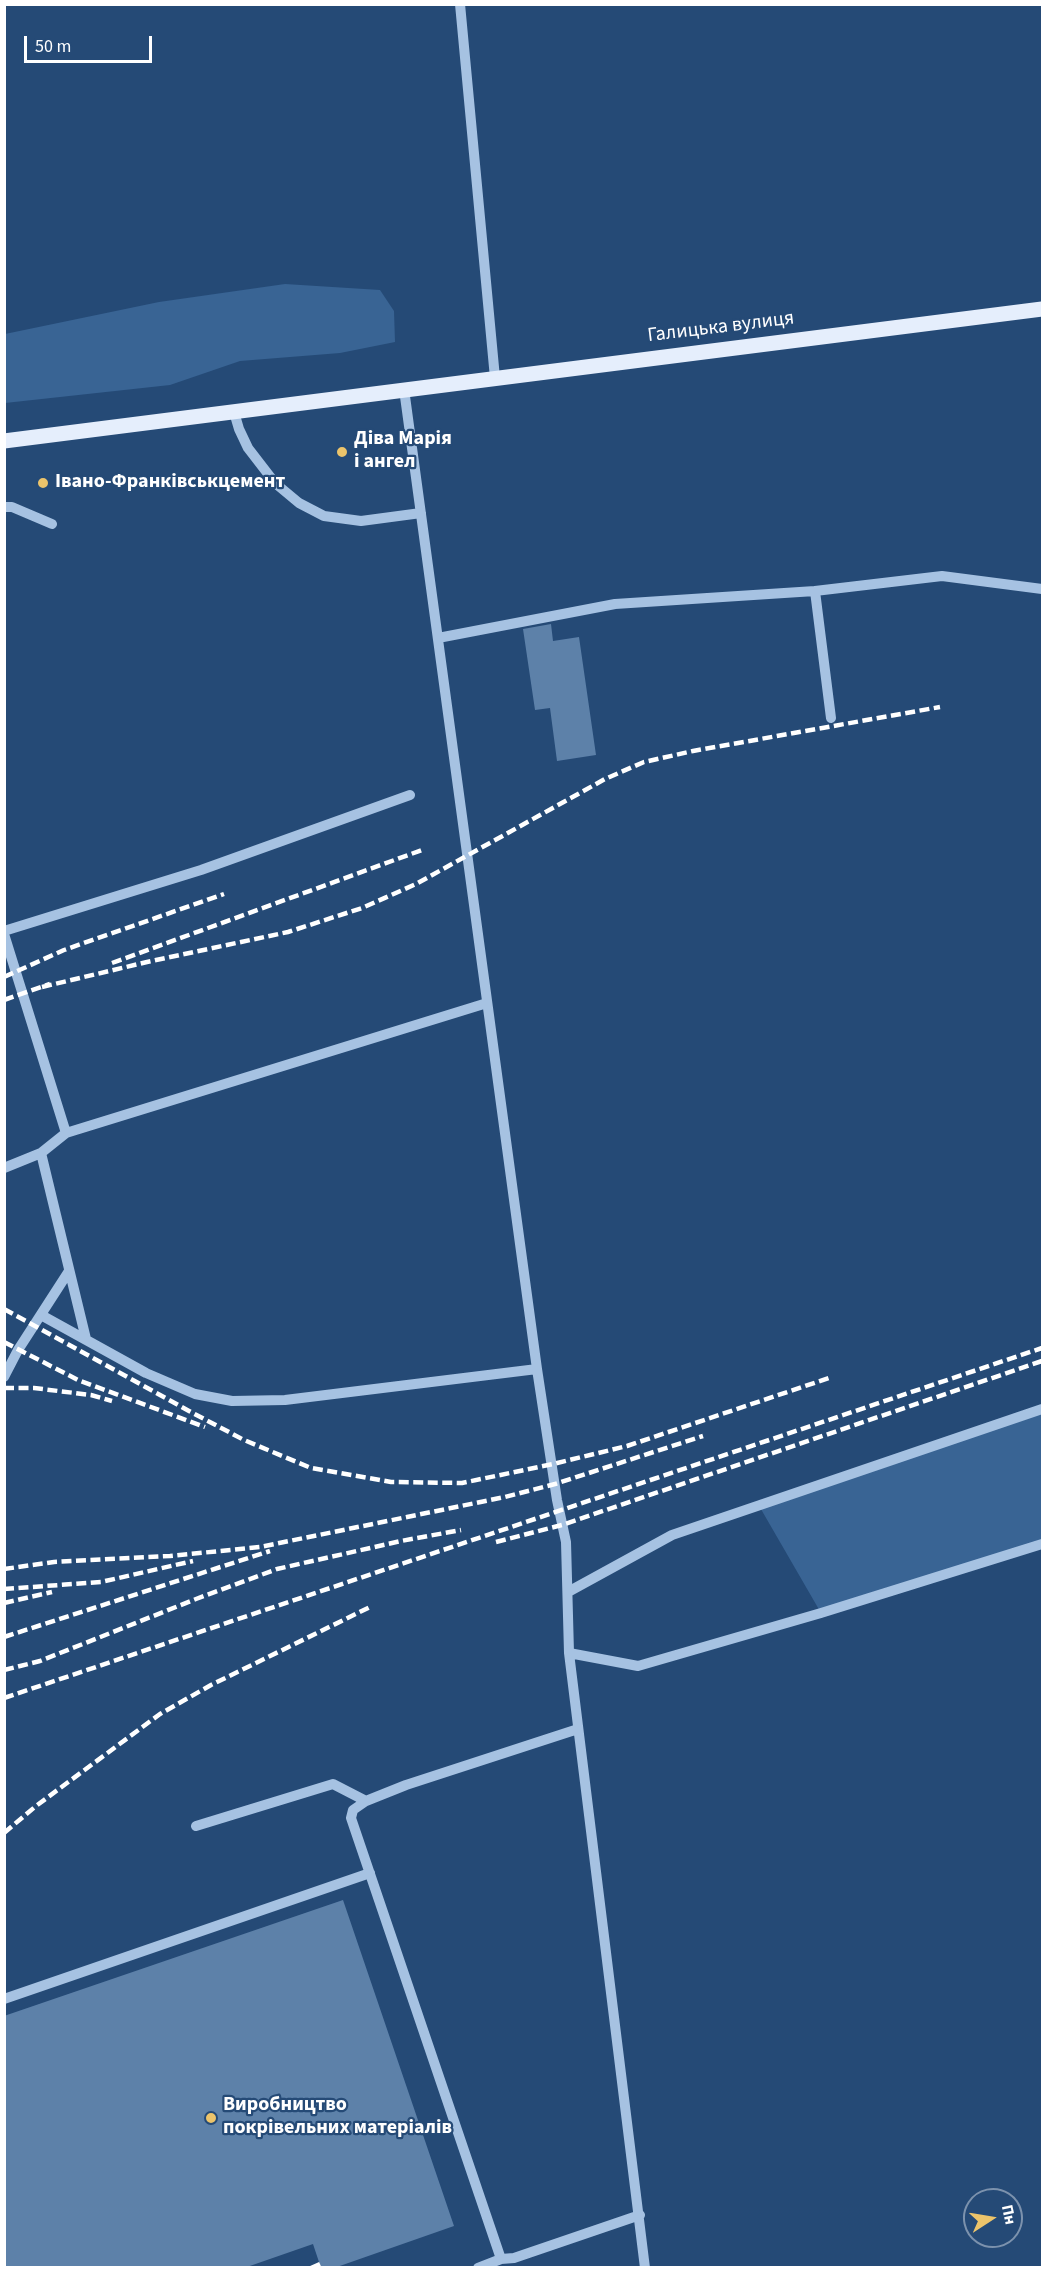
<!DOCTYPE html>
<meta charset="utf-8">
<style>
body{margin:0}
#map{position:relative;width:1047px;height:2272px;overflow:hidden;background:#254a76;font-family:"Source Sans 3",sans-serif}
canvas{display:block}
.frame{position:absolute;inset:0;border:6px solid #fff;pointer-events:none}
.north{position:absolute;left:963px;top:2188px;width:60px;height:60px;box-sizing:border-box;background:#254a76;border:2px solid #7c92ad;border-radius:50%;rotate:78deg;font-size:16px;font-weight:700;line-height:24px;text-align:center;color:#fff}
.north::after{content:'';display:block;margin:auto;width:21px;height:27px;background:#ecc46b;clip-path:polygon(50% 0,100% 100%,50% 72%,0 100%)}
.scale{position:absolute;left:24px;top:36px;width:128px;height:27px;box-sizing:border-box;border:3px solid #fff;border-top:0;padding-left:8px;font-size:18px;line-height:21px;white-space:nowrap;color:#fff;-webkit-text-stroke:4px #254a76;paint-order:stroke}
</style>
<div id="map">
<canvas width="1047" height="2272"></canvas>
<div class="frame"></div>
<div class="north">Пн</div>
<div class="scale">50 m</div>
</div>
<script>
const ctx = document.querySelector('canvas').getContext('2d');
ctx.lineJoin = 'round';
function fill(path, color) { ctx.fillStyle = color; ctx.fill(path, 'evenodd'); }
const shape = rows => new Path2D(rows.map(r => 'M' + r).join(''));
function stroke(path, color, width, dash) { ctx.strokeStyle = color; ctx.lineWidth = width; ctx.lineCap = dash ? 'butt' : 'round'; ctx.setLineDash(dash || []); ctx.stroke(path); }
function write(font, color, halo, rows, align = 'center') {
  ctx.font = font + ' "Source Sans 3",sans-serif'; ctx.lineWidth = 4.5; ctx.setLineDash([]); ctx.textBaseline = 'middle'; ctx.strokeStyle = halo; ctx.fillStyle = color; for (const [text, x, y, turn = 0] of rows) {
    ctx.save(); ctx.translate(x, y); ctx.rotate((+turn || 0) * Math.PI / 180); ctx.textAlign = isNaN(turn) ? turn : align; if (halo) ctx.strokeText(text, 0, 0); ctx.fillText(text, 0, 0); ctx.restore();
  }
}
const green = shape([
 [285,284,380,290,394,311,395,342,340,353,240,361,170,385,5,403,5,334,159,302],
 [1042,1409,1042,1544,821,1613,758,1504]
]);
const building = shape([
 [551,624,553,641,579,637,596,755,557,761,550,708,535,710,523,629],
 [343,1900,454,2226,334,2268,321,2268,313,2244,244,2268,4,2268,4,2016]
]);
const minor = shape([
 [460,4,495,378],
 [404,389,537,1369,557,1500,566,1542,569,1653,645,2268],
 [234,412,239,429,248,448,275,483,299,503,324,516,361,521,421,513],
 [4,507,12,507,52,524],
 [815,591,831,718],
 [438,638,615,604,815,591,942,576,1042,589],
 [4,931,201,870,410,795],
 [4,934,66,1133,41,1153,4,1168],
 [66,1133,487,1003],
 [41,1153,86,1339],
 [41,1315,146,1373,195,1394,232,1401,285,1400,537,1369],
 [4,1377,18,1350,69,1271],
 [568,1592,672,1535,1042,1409],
 [569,1653,638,1666,821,1613,1042,1544],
 [196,1826,333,1784,366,1801],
 [4,1999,370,1873],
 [501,2259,351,1818,353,1810,366,1801,406,1785,578,1729],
 [478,2268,501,2259,514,2258,640,2215]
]);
const major = shape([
 [4,441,1042,309]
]);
const rail = shape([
 [112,963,422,850],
 [4,977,64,950,224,894],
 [42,987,147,962,288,932,362,908,416,884,605,779,644,762,693,751,940,707],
 [4,1000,50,984],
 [4,1309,189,1411,244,1440,311,1468,391,1482,462,1483,553,1464,627,1446,829,1378],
 [4,1342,78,1380,205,1427],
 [4,1388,34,1388,91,1395,112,1401],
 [496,1542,562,1525,1042,1361],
 [4,1569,54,1562,170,1556,260,1547,505,1497,555,1484,703,1436],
 [4,1589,101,1582,193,1561],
 [4,1603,52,1592],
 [4,1637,270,1551],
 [4,1670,40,1661,196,1599,277,1569,401,1541,461,1530],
 [4,1698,1042,1348],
 [4,1833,36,1806,160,1714,211,1685,370,1607],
 [311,2268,320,2264]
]);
const markers = [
 [342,452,6,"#ecc46b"],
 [43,483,6,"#ecc46b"],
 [211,2118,6,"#ecc46b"]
];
const streetNames = [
 ["Галицька вулиця",721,328,-7]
];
const poiNames = [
 ["Діва Марія",354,440],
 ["і ангел",354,463],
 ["Івано-Франківськцемент",55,483],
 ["Виробництво",223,2106],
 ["покрівельних матеріалів",223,2129]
];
fill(green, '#396494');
fill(building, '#5d81a9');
stroke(minor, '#a6c2e2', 10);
stroke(major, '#e5eefc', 15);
stroke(rail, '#fff', 4.5, [10, 4.5]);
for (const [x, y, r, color] of markers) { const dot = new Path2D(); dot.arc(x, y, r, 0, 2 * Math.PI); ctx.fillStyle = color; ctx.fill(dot); stroke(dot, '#254a76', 2); }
write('20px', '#fff', '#254a76', streetNames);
write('bold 20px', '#fff', '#254a76', poiNames, 'left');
</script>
